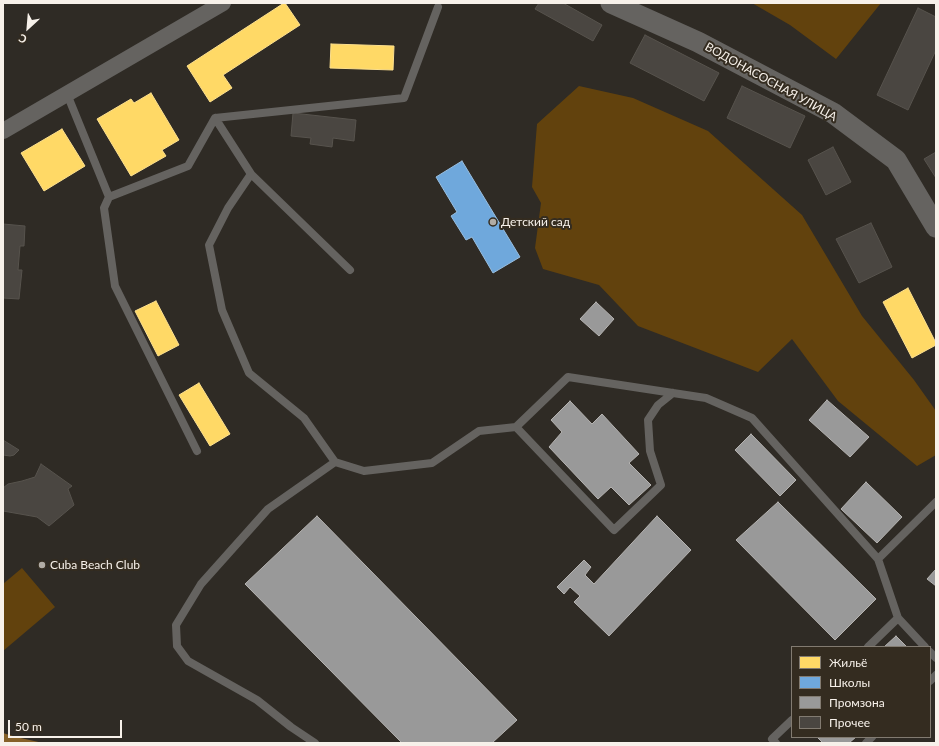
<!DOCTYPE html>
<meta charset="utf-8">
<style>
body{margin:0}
#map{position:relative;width:939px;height:746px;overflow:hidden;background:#2f2b25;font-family:Lato,sans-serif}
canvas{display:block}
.frame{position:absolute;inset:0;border:4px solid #f7f1ea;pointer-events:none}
.legend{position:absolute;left:791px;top:646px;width:140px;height:92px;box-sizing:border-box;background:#342c20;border:1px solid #827b71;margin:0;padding:5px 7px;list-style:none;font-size:12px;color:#f7f1ea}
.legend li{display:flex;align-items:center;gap:8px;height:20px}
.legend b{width:20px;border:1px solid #827b71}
.north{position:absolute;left:8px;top:8px;width:40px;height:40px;-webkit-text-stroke:3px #342c20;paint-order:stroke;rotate:206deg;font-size:11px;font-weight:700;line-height:16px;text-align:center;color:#f7f1ea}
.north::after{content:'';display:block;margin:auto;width:14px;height:18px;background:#f7f1ea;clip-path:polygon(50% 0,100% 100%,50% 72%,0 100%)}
.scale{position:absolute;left:8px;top:720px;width:114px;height:18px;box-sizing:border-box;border:2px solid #f7f1ea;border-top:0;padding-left:5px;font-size:12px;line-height:14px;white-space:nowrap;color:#f7f1ea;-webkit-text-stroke:3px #342c20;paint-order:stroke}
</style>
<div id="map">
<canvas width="939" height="746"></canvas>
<div class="frame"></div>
<ul class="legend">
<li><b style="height:11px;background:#ffd966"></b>Жильё</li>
<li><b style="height:11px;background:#6fa8dc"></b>Школы</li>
<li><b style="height:11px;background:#999"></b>Промзона</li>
<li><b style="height:11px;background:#4a4641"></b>Прочее</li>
</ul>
<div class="north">С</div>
<div class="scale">50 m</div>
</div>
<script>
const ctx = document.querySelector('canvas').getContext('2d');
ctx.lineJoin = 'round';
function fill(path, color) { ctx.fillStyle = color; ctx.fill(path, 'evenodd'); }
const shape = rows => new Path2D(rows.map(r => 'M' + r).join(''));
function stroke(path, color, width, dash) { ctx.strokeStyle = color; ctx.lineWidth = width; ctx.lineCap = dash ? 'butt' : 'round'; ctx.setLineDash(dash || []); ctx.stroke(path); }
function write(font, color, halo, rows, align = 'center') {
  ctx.font = font + ' Lato,sans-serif'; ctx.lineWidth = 4; ctx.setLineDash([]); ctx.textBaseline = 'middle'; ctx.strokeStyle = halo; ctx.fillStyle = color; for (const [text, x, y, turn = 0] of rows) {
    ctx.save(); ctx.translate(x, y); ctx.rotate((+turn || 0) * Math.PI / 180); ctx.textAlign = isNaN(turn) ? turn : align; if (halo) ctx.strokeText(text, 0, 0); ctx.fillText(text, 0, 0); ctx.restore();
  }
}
const green = shape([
 [752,3,881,3,836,59,790,25],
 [579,86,633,98,708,131,802,215,862,316,914,380,936,411,936,455,917,466,838,401,792,339,758,372,638,326,599,285,543,269,535,248,541,203,532,187,537,124],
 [22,568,55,607,3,651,3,584]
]);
const water = shape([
 [3,733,16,737,43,743,3,743]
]);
const homes = shape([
 [284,3,285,3,300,25,223,75,232,88,210,102,187,66,284,3],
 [331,44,394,46,393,70,330,68,331,44],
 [151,93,179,140,162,150,166,156,131,176,97,119,131,99,134,103,151,93],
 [62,129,85,166,44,191,21,153,62,129],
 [908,288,936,343,936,345,912,358,883,302,908,288],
 [156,301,179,345,158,356,135,311,156,301],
 [199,383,230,434,210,446,179,395,199,383]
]);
const schools = shape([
 [462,161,520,257,493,273,472,237,466,240,451,216,457,212,436,177,462,161]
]);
const industry = shape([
 [596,302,614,319,599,336,580,319,596,302],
 [827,400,869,437,850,457,809,420,827,400],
 [570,401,592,424,602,414,639,454,629,463,651,485,629,505,611,487,598,499,549,447,562,432,551,420,570,401],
 [751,434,796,480,780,496,735,450,751,434],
 [866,482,902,517,877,543,841,509,866,482],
 [778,502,876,599,835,640,736,540,778,502],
 [317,516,517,720,492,743,402,743,245,584,317,516],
 [657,516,691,550,609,636,574,602,580,596,570,587,564,594,557,587,584,560,591,567,585,575,594,584,657,516],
 [936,569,936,586,927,579,936,569],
 [896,636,907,647,884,647,896,636],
 [817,737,856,737,849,743,823,743,817,737]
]);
const building = shape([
 [539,3,563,3,602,25,593,41,535,9,539,3],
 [918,8,936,17,936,50,908,110,877,95,918,8],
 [645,35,719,73,704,101,630,63,645,35],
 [742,86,805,116,790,148,727,118,742,86],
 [293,113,356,120,354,141,333,138,332,147,310,144,311,138,291,136,293,113],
 [833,147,851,182,826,195,808,160,833,147],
 [936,152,936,178,924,159,936,152],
 [871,223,892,267,859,283,836,239,871,223],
 [3,224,25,226,24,246,20,246,18,270,22,270,19,299,3,298,3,224],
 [3,440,19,450,14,455,10,456,3,455,3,440],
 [41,464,72,486,68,489,74,505,49,526,37,517,3,511,3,488,8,484,22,481,35,477,41,464]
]);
const service = shape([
 [67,94,109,197,188,166,215,118,404,98,438,7],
 [215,118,251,174,228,208,209,245,222,310,249,373,304,418,335,462],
 [251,174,350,270],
 [109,197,104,208,115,286,197,451],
 [673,393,658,405,648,420,650,451,661,485,614,530,516,427,568,377,673,393,706,398,752,418,878,559],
 [868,647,898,618],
 [925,647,898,618,878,559,936,502],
 [930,652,936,658],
 [930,681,936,675],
 [315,743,291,727,257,700,188,661,177,646,176,625,201,584,268,509,335,462,364,471,432,463,479,431,516,427],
 [776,743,772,739,792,720],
 [866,743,872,737]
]);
const minor = shape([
 [3,131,223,3]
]);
const tertiary = shape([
 [611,3,698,42,833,113,896,160,936,227]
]);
const markers = [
 [493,222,4,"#b1aca5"],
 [42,565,4,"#b1aca5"]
];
const streetNames = [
 ["ВОДОНАСОСНАЯ УЛИЦА",771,82,29]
];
const poiNames = [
 ["Детский сад",501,222],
 ["Cuba Beach Club",50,565]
];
fill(green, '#62420d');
fill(water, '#866129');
fill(homes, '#ffd966');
stroke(homes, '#fde08e', 1);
fill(schools, '#6fa8dc');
stroke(schools, '#98bee0', 1);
fill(industry, '#999');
stroke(industry, '#b5b3b1', 1);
fill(building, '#4a4641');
stroke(building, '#57534d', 1);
stroke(service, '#656360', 8);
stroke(minor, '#656360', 16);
stroke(tertiary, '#656360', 21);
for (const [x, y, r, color] of markers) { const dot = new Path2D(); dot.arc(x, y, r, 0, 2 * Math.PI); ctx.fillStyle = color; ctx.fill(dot); stroke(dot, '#342c20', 1.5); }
write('12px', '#f7f1ea', '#342c20', streetNames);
write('12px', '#f7f1ea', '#342c20', poiNames, 'left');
</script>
